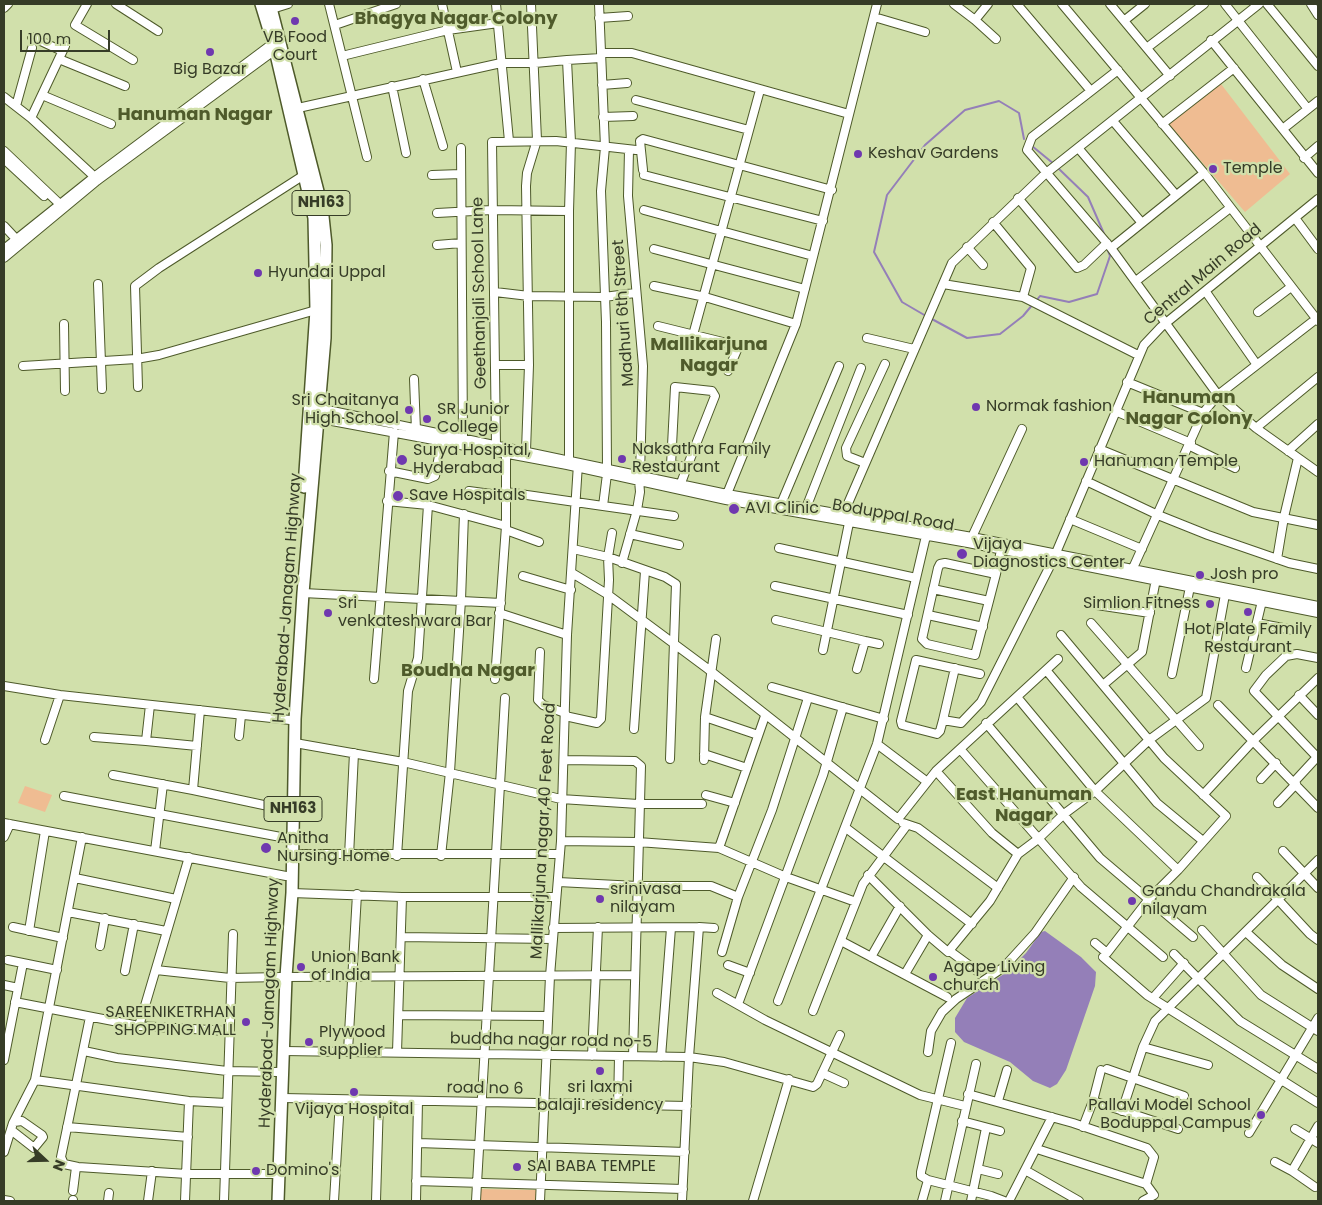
<!DOCTYPE html>
<style>
body{margin:0}
#map{position:relative;width:1322px;height:1205px;overflow:hidden;background:#d1e0ab;font-family:Poppins,sans-serif}
canvas{display:block}
.frame{position:absolute;inset:0;border:5px solid #363c27;pointer-events:none}
.north{position:absolute;left:20px;top:1135px;width:50px;height:50px;-webkit-text-stroke:4px #d1e0ab;paint-order:stroke;rotate:111deg;font-size:14px;font-weight:700;line-height:20px;text-align:center;color:#363c27}
.north::after{content:'';display:block;margin:auto;width:18px;height:22px;background:#363c27;clip-path:polygon(50% 0,100% 100%,50% 72%,0 100%)}
.scale{position:absolute;left:20px;top:30px;width:90px;height:22px;box-sizing:border-box;border:2px solid #363c27;border-top:0;padding-left:6px;font-size:15px;line-height:18px;white-space:nowrap;color:#363c27;-webkit-text-stroke:4px #d1e0ab;paint-order:stroke}
</style>
<div id="map">
<canvas width="1322" height="1205"></canvas>
<div class="frame"></div>
<div class="north">N</div>
<div class="scale">100 m</div>
</div>
<script>
const ctx = document.querySelector('canvas').getContext('2d');
ctx.lineJoin = 'round';
function fill(path, color) { ctx.fillStyle = color; ctx.fill(path, 'evenodd'); }
const shape = rows => new Path2D(rows.map(r => 'M' + r).join(''));
function stroke(path, color, width, dash) { ctx.strokeStyle = color; ctx.lineWidth = width; ctx.lineCap = dash ? 'butt' : 'round'; ctx.setLineDash(dash || []); ctx.stroke(path); }
function write(font, color, halo, rows, align = 'center') {
  ctx.font = font + ' Poppins,sans-serif'; ctx.lineWidth = 4.5; ctx.setLineDash([]); ctx.textBaseline = 'middle'; ctx.strokeStyle = halo; ctx.fillStyle = color; for (const [text, x, y, turn = 0] of rows) {
    ctx.save(); ctx.translate(x, y); ctx.rotate((+turn || 0) * Math.PI / 180); ctx.textAlign = isNaN(turn) ? turn : align; if (halo) ctx.strokeText(text, 0, 0); ctx.fillText(text, 0, 0); ctx.restore();
  }
}
const green = shape([
 [1221,84,1290,174,1245,212,1169,124],
 [25,786,52,795,45,812,18,803],
 [478,1189,537,1190,537,1201,478,1201]
]);
const water = shape([
 [1045,931,1081,957,1096,972,1095,986,1066,1070,1057,1084,1050,1088,1033,1081,1010,1062,964,1042,955,1032,955,1018,967,998,1007,972,1026,953,1041,932]
]);
const stream = shape([
 [1032,146,1054,164],
 [1058,168,1088,197,1105,236],
 [1036,301,1040,296,1069,302,1097,294,1110,256,1108,251],
 [926,316,902,302,874,252,887,195,925,145,965,110,999,101,1019,113,1024,139],
 [930,318,967,338,1000,334,1023,316,1033,304]
]);
const minor = shape([
 [87,4,75,25,133,60],
 [116,4,158,31],
 [329,4,367,157],
 [442,4,457,72],
 [496,4,509,141],
 [599,4,605,147,601,191,606,322,607,468],
 [954,4,975,20,988,4],
 [1017,4,1091,91],
 [1062,4,1204,173,1318,321],
 [1110,4,1170,76],
 [1225,4,1308,109],
 [1267,4,1318,66],
 [1311,4,1318,15],
 [4,8,8,4],
 [272,9,288,4],
 [874,17,925,32],
 [599,18,628,16],
 [975,20,996,39],
 [1125,20,1145,4],
 [335,25,396,4],
 [32,37,62,51],
 [1211,40,1318,173],
 [1148,47,1204,4],
 [601,53,632,53,849,114],
 [342,56,448,30,498,23],
 [59,59,125,86],
 [567,60,601,58],
 [1118,70,1032,137,1027,150,1111,248,1218,395,1256,428,1318,472],
 [423,79,443,146],
 [602,85,627,83],
 [392,86,406,153],
 [42,95,111,124],
 [4,97,31,118,98,180],
 [636,100,749,130],
 [16,106,32,48],
 [298,108,501,63,535,63,567,60,571,142,569,211,492,210,437,213],
 [603,117,633,116],
 [31,118,65,46],
 [1113,121,1176,195],
 [1162,124,1234,68],
 [1284,128,1318,101],
 [461,148,463,438],
 [1079,149,1142,223],
 [629,150,628,196,643,366,640,474],
 [4,151,64,208],
 [1304,158,1318,146],
 [4,159,44,196],
 [643,170,640,141,643,139,832,190],
 [432,175,461,174],
 [644,175,823,221],
 [1018,198,1077,268,1084,265,1107,243],
 [644,210,813,256],
 [1295,218,1318,249],
 [993,222,1031,268,1023,297],
 [4,226,18,241],
 [437,245,461,243],
 [967,247,983,265],
 [1111,248,1204,173],
 [4,249,94,177,272,44],
 [654,249,805,289],
 [4,258,98,180,275,50],
 [1136,281,1230,208],
 [98,284,102,389],
 [943,284,1023,297,1138,355],
 [654,286,705,297,796,324],
 [495,292,529,296,604,297,635,293],
 [1206,292,1257,365],
 [1258,312,1291,287],
 [64,324,65,391],
 [658,326,735,345,737,350,728,371],
 [693,335,760,90],
 [867,338,914,349],
 [495,365,529,365],
 [23,366,136,359,159,355,316,310],
 [414,379,416,430],
 [1127,382,1203,413],
 [138,387,135,286,159,268,304,175],
 [318,408,727,494,972,537,1318,606],
 [1115,411,1191,443],
 [316,418,567,465,726,500,968,543,1318,613],
 [1256,428,1318,377],
 [496,445,492,142,556,141,636,150],
 [1190,446,1235,468],
 [1099,449,1253,512,1318,525],
 [526,451,529,365,526,186,527,173,537,140,531,4],
 [1288,451,1318,424],
 [569,459,569,211],
 [865,463,847,456,846,448,885,364],
 [389,471,428,479,435,476,442,441],
 [607,474,603,506,674,516],
 [1086,481,1158,515,1208,535,1289,563,1318,569],
 [681,483,687,467,715,396,712,391,675,387,671,465,687,467],
 [469,491,506,496],
 [506,492,603,506],
 [727,494,796,324,877,4],
 [387,501,428,505,506,526],
 [781,504,839,366],
 [806,508,861,368],
 [843,515,952,263,1045,174,1259,4],
 [1070,519,1142,549],
 [506,530,539,542],
 [630,534,679,545],
 [972,537,1022,429],
 [779,548,916,578],
 [573,549,608,557,665,577,676,584,670,759],
 [1277,559,1284,517,1298,458],
 [622,563,637,510,640,492,639,480],
 [945,563,996,574,975,655,927,644,922,639,938,568,940,564,945,563],
 [1133,568,1203,413,1218,395,1316,319],
 [572,573,607,594,708,669,898,819,936,771,1058,659],
 [996,574,1001,550],
 [523,576,571,590],
 [775,586,908,615],
 [933,589,989,601],
 [303,593,501,603],
 [1097,605,1150,613],
 [499,613,567,635],
 [928,615,983,627],
 [776,620,865,641,857,669],
 [1091,623,1199,746],
 [1257,623,1298,631],
 [1061,635,1164,758,1226,816,1178,870,1149,899,1107,953,1095,943],
 [865,641,879,644],
 [823,650,850,518],
 [540,652,538,700,543,705,565,713],
 [1246,668,1262,601],
 [1046,670,1157,803,1203,841],
 [980,674,916,660,901,721,902,725,937,734,940,731,943,720,961,723,981,702,1053,560,1144,345,1161,327,1318,199],
 [1172,674,1190,587],
 [374,679,394,432],
 [495,679,506,526,506,454],
 [1103,685,1142,652,1156,579],
 [4,686,60,695,290,720],
 [772,687,884,719],
 [1299,695,1318,715],
 [1017,697,1095,791,1178,870],
 [1218,705,1318,808],
 [200,710,193,790,287,810],
 [565,716,597,723,601,719,609,580,608,557,612,533],
 [705,717,758,735],
 [943,720,955,668],
 [986,723,1100,858,1193,937],
 [634,729,645,571],
 [239,736,241,715],
 [94,737,146,741,150,705],
 [45,740,60,695],
 [146,741,197,746],
 [295,743,403,762,561,799,638,804,702,804],
 [877,744,926,781],
 [960,749,1081,887,1163,957],
 [704,754,747,768],
 [1317,757,1254,691,1266,675,1286,656,1297,654,1318,658],
 [564,760,635,761,641,766,633,1056],
 [704,760,705,717,716,639],
 [936,771,992,833,1018,854,1038,839,1064,814,1095,791,1149,740,1206,698,1226,589],
 [113,775,193,790],
 [1261,779,1276,763],
 [1294,782,1318,756],
 [706,795,735,803],
 [1203,795,1253,741,1318,678],
 [64,796,286,838],
 [1278,803,1296,784],
 [4,823,286,876],
 [903,823,918,828,998,888],
 [846,828,972,924],
 [4,837,10,824],
 [561,841,638,842,719,848,786,877,856,902],
 [719,848,765,716],
 [155,851,163,784],
 [1283,851,1318,888],
 [292,854,560,854],
 [349,856,354,753],
 [397,856,408,691,418,658,428,505],
 [441,856,450,772,461,600,464,514],
 [868,875,928,935,948,952,990,901,1018,854],
 [1257,877,1310,934,1318,940],
 [75,878,176,899],
 [558,882,637,886,711,886,738,897],
 [292,893,402,897,556,897],
 [68,912,166,931],
 [13,927,63,938],
 [553,928,699,927],
 [1202,930,1261,995,1318,1031],
 [29,931,45,831],
 [1246,932,1282,965,1318,989],
 [401,937,553,939],
 [841,941,947,997],
 [100,946,105,918],
 [722,952,738,897,772,810,808,698],
 [951,952,977,971],
 [1107,953,1103,957,1147,995,1318,1103],
 [1174,954,1240,1021,1318,1069],
 [871,957,900,906],
 [8,960,57,970],
 [728,965,750,973],
 [156,970,230,978,281,977],
 [125,971,134,924],
 [905,974,928,935],
 [286,977,635,975],
 [4,985,18,988],
 [717,993,765,1020,920,1095,965,1106],
 [1153,998,1184,963],
 [778,1001,877,744,926,536],
 [15,1002,139,1026,228,1031],
 [738,1004,823,775,843,707],
 [813,1011,863,884,907,825],
 [399,1015,548,1016],
 [90,1017,61,1157,64,1164,78,1167,187,1174,273,1174],
 [139,1026,189,857],
 [1143,1047,1208,1065],
 [84,1051,117,1058,227,1071,278,1072],
 [284,1051,689,1057,724,1062,813,1087,817,1084,840,1035],
 [348,1051,357,894],
 [397,1052,402,897],
 [928,1052,931,1031,942,1012,956,999,1004,967,1035,933,1074,877],
 [592,1056,598,927],
 [661,1057,671,928],
 [4,1060,23,963],
 [1107,1069,1184,1096],
 [822,1073,844,1083],
 [35,1080,189,1101,226,1103],
 [968,1094,1073,1123,1147,1148,1154,1157,1146,1184],
 [283,1098,687,1106],
 [998,1101,1007,1070],
 [1093,1101,1101,1070],
 [618,1106,619,1057],
 [1122,1111,1143,1047,1155,1021,1318,860],
 [962,1121,1000,1131],
 [67,1127,188,1137],
 [1083,1127,1093,1101,1178,1129],
 [1295,1129,1318,1143],
 [11,1130,34,1148,43,1137,42,1135,22,1121,14,1122],
 [1249,1133,1318,1018],
 [418,1143,685,1152],
 [1037,1149,1146,1184,1154,1195,1143,1201],
 [4,1152,13,1123,35,1080,82,837],
 [1275,1162,1292,1171],
 [978,1169,998,1174],
 [1025,1170,1079,1201],
 [928,1180,991,1196,1004,1201],
 [416,1181,683,1189],
 [1315,1187,1292,1171,1318,1126],
 [73,1191,76,1167],
 [4,1200,10,1201],
 [73,1201,73,1200],
 [108,1201,109,1193],
 [148,1201,152,1171],
 [185,1201,189,1101],
 [224,1201,233,934],
 [334,1201,340,1100],
 [376,1201,379,1100],
 [416,1201,418,1101],
 [476,1201,505,698],
 [540,1201,550,976,561,841,567,635,578,464],
 [682,1201,689,1057,699,927,714,928],
 [753,1201,789,1079],
 [922,1201,928,1180,921,1176,921,1172,951,1043],
 [945,1201,976,1064],
 [971,1201,986,1128],
 [1009,1201,1052,1117]
]);
const highway = shape([
 [261,4,275,50,314,218,316,310,304,487],
 [270,4,322,207,326,245,325,338,303,593,295,719,292,893,286,977,278,1201]
]);
const markers = [
 [295,21,5,"#6f38af"],
 [210,52,5,"#6f38af"],
 [858,154,5,"#6f38af"],
 [1213,169,5,"#6f38af"],
 [258,273,5,"#6f38af"],
 [976,407,5,"#6f38af"],
 [409,410,5,"#6f38af"],
 [427,419,5,"#6f38af"],
 [622,459,5,"#6f38af"],
 [402,460,6,"#6f38af"],
 [1084,462,5,"#6f38af"],
 [398,496,6,"#6f38af"],
 [734,509,6,"#6f38af"],
 [962,554,6,"#6f38af"],
 [1200,575,5,"#6f38af"],
 [1210,604,5,"#6f38af"],
 [1248,612,5,"#6f38af"],
 [328,613,5,"#6f38af"],
 [266,848,6,"#6f38af"],
 [600,899,5,"#6f38af"],
 [1132,901,5,"#6f38af"],
 [301,967,5,"#6f38af"],
 [933,977,5,"#6f38af"],
 [246,1022,5,"#6f38af"],
 [309,1042,5,"#6f38af"],
 [600,1071,5,"#6f38af"],
 [354,1092,5,"#6f38af"],
 [1261,1115,5,"#6f38af"],
 [517,1167,5,"#6f38af"],
 [256,1171,5,"#6f38af"]
];
const shields = [
 [321,203,58],
 [293,809,58]
];
const shieldNames = [
 ["NH163",321,203],
 ["NH163",293,809]
];
const poiNames = [
 ["VB Food",295,38,"center"],
 ["Court",295,56,"center"],
 ["Big Bazar",210,70,"center"],
 ["Keshav Gardens",868,154],
 ["Temple",1223,169],
 ["Hyundai Uppal",268,273],
 ["Sri Chaitanya",399,401,"right"],
 ["High School",399,419,"right"],
 ["Normak fashion",986,407],
 ["SR Junior",437,410],
 ["College",437,428],
 ["Naksathra Family",632,450],
 ["Restaurant",632,468],
 ["Surya Hospital,",413,451],
 ["Hyderabad",413,469],
 ["Hanuman Temple",1094,462],
 ["Save Hospitals",409,496],
 ["AVI Clinic",745,509],
 ["Vijaya",973,545],
 ["Diagnostics Center",973,563],
 ["Josh pro",1210,575],
 ["Sri",338,604],
 ["venkateshwara Bar",338,622],
 ["Simlion Fitness",1200,604,"right"],
 ["Hot Plate Family",1248,630,"center"],
 ["Restaurant",1248,648,"center"],
 ["Anitha",277,839],
 ["Nursing Home",277,857],
 ["srinivasa",610,890],
 ["nilayam",610,908],
 ["Gandu Chandrakala",1142,892],
 ["nilayam",1142,910],
 ["Union Bank",311,958],
 ["of India",311,976],
 ["Agape Living",943,968],
 ["church",943,986],
 ["SAREENIKETRHAN",236,1013,"right"],
 ["SHOPPING MALL",236,1031,"right"],
 ["Plywood",319,1033],
 ["supplier",319,1051],
 ["sri laxmi",600,1088,"center"],
 ["balaji residency",600,1106,"center"],
 ["Pallavi Model School",1251,1106,"right"],
 ["Boduppal Campus",1251,1124,"right"],
 ["Vijaya Hospital",354,1110,"center"],
 ["SAI BABA TEMPLE",527,1167],
 ["Domino's",266,1171]
];
const streetNames = [
 ["Central Main Road",1203,275,-40],
 ["Geethanjali School Lane",480,293,-91],
 ["Madhuri 6th Street",624,313,-94],
 ["Boduppal Road",893,516,10],
 ["Hyderabad-Janagam Highway",288,598,-86],
 ["Mallikarjuna nagar,40 Feet Road",544,831,-87],
 ["Hyderabad-Janagam Highway",270,1003,-88],
 ["buddha nagar road no-5",551,1041,1],
 ["road no 6",485,1089,1]
];
const neighbourhoodNames = [
 ["Bhagya Nagar Colony",456,19],
 ["Hanuman Nagar",195,115],
 ["Mallikarjuna",709,345],
 ["Nagar",709,366],
 ["Hanuman",1189,398],
 ["Nagar Colony",1189,419],
 ["Boudha Nagar",468,671],
 ["East Hanuman",1024,795],
 ["Nagar",1024,816]
];
fill(green, '#efbc92');
fill(water, '#947fb8');
stroke(stream, '#947fb8', 2);
stroke(minor, '#4e5a2a', 10);
stroke(highway, '#4e5a2a', 14);
stroke(minor, '#fff', 8);
stroke(highway, '#fff', 11);
for (const [x, y, r, color] of markers) { const dot = new Path2D(); dot.arc(x, y, r, 0, 2 * Math.PI); ctx.fillStyle = color; ctx.fill(dot); stroke(dot, '#d1e0ab', 2); }
for (const [x, y, w] of shields) { const box = new Path2D(); box.roundRect(x - w / 2, y - 12.5, w, 25, 4); ctx.fillStyle = '#d1e0ab'; ctx.fill(box); stroke(box, '#363c27', 1); }
write('bold 15px', '#363c27', null, shieldNames);
write('16px', '#363c27', '#d1e0ab', poiNames, 'left');
write('16px', '#363c27', '#d1e0ab', streetNames);
write('bold 18px', '#4f5b2b', '#d1e0ab', neighbourhoodNames);
</script>
